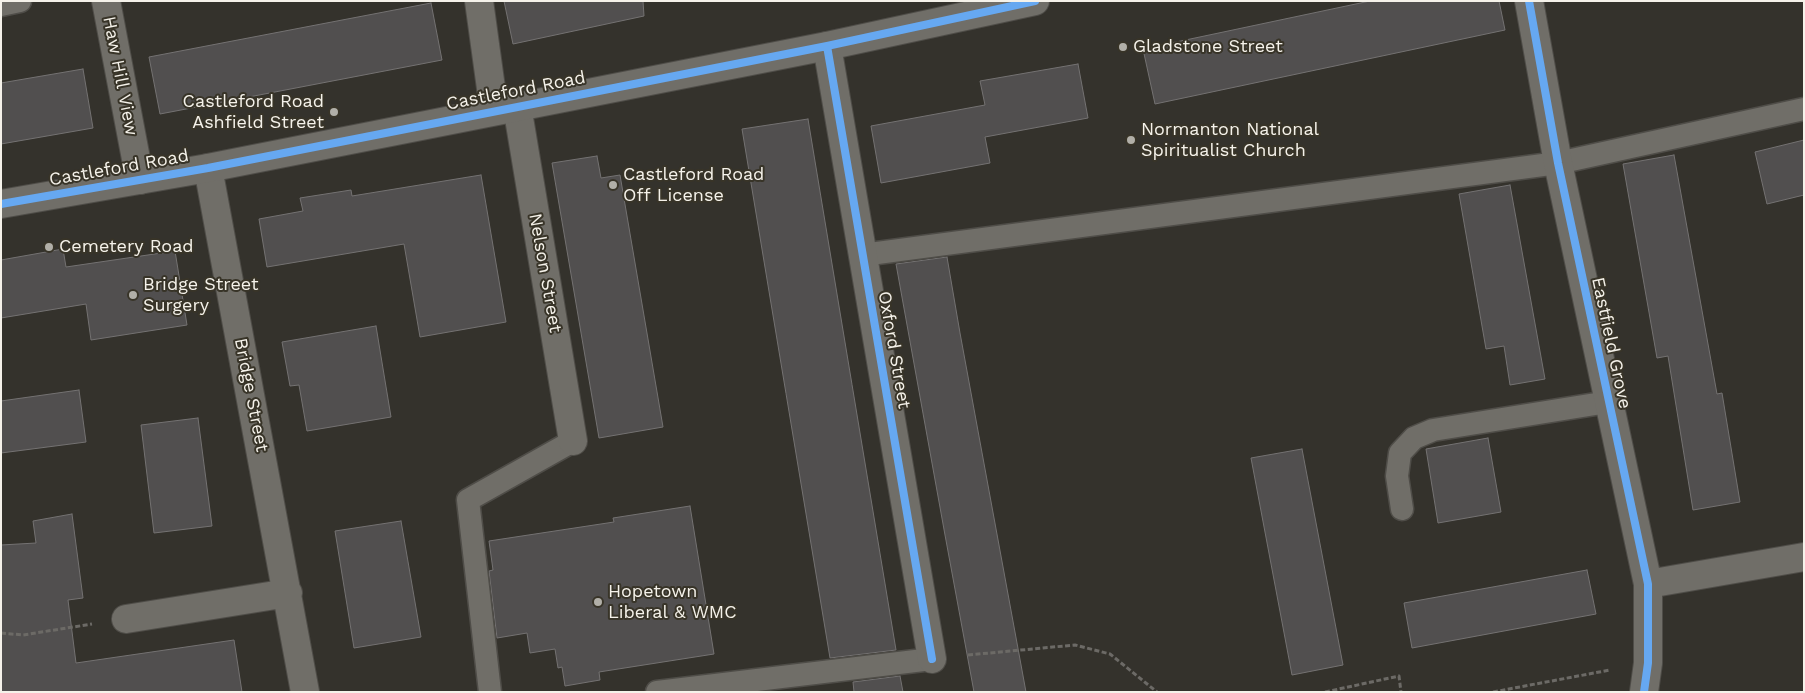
<!DOCTYPE html>
<style>
body{margin:0}
#map{position:relative;width:1805px;height:693px;overflow:hidden;background:#34322c;font-family:"Work Sans",sans-serif}
canvas{display:block}
.frame{position:absolute;inset:0;border:2px solid #f5f2ea;pointer-events:none}
</style>
<div id="map">
<canvas width="1805" height="693"></canvas>
<div class="frame"></div>
</div>
<script>
const ctx = document.querySelector('canvas').getContext('2d');
ctx.lineJoin = 'round';
function fill(path, color) { ctx.fillStyle = color; ctx.fill(path, 'evenodd'); }
const shape = rows => new Path2D(rows.map(r => 'M' + r).join(''));
function stroke(path, color, width, dash) { ctx.strokeStyle = color; ctx.lineWidth = width; ctx.lineCap = dash ? 'butt' : 'round'; ctx.setLineDash(dash || []); ctx.stroke(path); }
function write(font, color, halo, rows, align = 'center') {
  ctx.font = font + ' "Work Sans",sans-serif'; ctx.lineWidth = 4; ctx.setLineDash([]); ctx.textBaseline = 'middle'; ctx.strokeStyle = halo; ctx.fillStyle = color; for (const [text, x, y, turn = 0] of rows) {
    ctx.save(); ctx.translate(x, y); ctx.rotate((+turn || 0) * Math.PI / 180); ctx.textAlign = isNaN(turn) ? turn : align; if (halo) ctx.strokeText(text, 0, 0); ctx.fillText(text, 0, 0); ctx.restore();
  }
}
const building = shape([
 [504,1,643,1,644,16,513,44,504,1],
 [1370,1,1499,1,1505,30,1155,104,1143,49,1370,1],
 [431,3,442,60,160,114,149,57,431,3],
 [1078,64,1088,118,985,137,990,163,881,183,871,126,985,105,980,81,1078,64],
 [83,69,93,128,1,144,1,83,83,69],
 [808,119,896,650,830,658,742,129,808,119],
 [1804,140,1804,195,1767,204,1755,152,1804,140],
 [1674,155,1717,394,1722,393,1740,502,1693,510,1668,356,1657,358,1623,164,1674,155],
 [597,156,601,178,620,175,663,427,599,438,552,163,597,156],
 [481,175,506,322,420,337,404,244,267,267,259,219,303,211,300,198,351,190,352,196,481,175],
 [1510,185,1545,379,1510,385,1504,346,1486,349,1459,194,1510,185],
 [63,249,66,267,175,251,187,325,91,340,86,304,1,318,1,260,63,249],
 [947,257,960,333,1026,692,974,692,945,535,896,264,947,257],
 [376,326,391,417,307,431,299,385,290,386,282,342,376,326],
 [79,390,86,442,1,453,1,401,79,390],
 [198,418,212,526,154,533,141,425,198,418],
 [1488,438,1501,512,1438,523,1426,449,1488,438],
 [1302,449,1343,665,1292,675,1251,458,1302,449],
 [690,506,714,654,599,672,600,680,565,686,562,667,558,668,555,649,530,653,527,633,497,638,489,571,493,570,489,541,614,522,613,518,690,506],
 [72,514,83,598,68,600,76,663,234,640,242,692,1,692,1,545,36,543,33,521,72,514],
 [401,521,421,637,354,648,335,531,401,521],
 [1587,570,1596,614,1412,648,1404,603,1587,570],
 [900,676,903,692,854,692,853,682,900,676]
]);
const path = shape([
 [1,633,23,635,92,624],
 [968,655,1075,645,1110,654,1157,692],
 [1325,692,1399,676,1401,692],
 [1493,692,1610,670]
]);
const lane = shape([
 [1,5,20,1],
 [862,255,1558,163,1804,109],
 [1402,509,1397,476,1400,453,1414,438,1433,430,1608,402],
 [490,692,468,500,573,441],
 [657,692,932,659]
]);
const street = shape([
 [106,1,140,180],
 [479,1,494,110],
 [1529,1,1558,163,1648,584,1648,663,1644,692],
 [827,46,932,659],
 [517,106,573,441],
 [208,168,305,692],
 [1648,584,1804,557],
 [126,619,288,593]
]);
const secondary = shape([
 [1,204,208,168,827,46,1035,1]
]);
const cycleway = shape([
 [1529,1,1558,163,1648,584,1648,663,1644,692],
 [827,46,932,659],
 [1,204,208,168,827,46,1035,1]
]);
const markers = [
 [1123,47,5,"#b1afa8"],
 [334,112,5,"#b1afa8"],
 [1131,140,5,"#b1afa8"],
 [613,185,5,"#b1afa8"],
 [49,247,5,"#b1afa8"],
 [133,295,5,"#b1afa8"],
 [598,602,5,"#b1afa8"]
];
const poiNames = [
 ["Gladstone Street",1133,47],
 ["Castleford Road",324,102,"right"],
 ["Ashfield Street",324,123,"right"],
 ["Normanton National",1141,130],
 ["Spiritualist Church",1141,151],
 ["Castleford Road",623,175],
 ["Off License",623,196],
 ["Cemetery Road",59,247],
 ["Bridge Street",143,285],
 ["Surgery",143,306],
 ["Hopetown",608,592],
 ["Liberal & WMC",608,613]
];
const streetNames = [
 ["Haw Hill View",120,76,79],
 ["Castleford Road",516,91,-11],
 ["Castleford Road",119,168,-10],
 ["Nelson Street",545,273,80],
 ["Eastfield Grove",1611,343,78],
 ["Oxford Street",894,350,80],
 ["Bridge Street",251,395,79]
];
fill(building, '#514f4f');
stroke(building, '#747272', 1);
stroke(lane, '#4f4d48', 25);
stroke(street, '#4f4d48', 30);
stroke(secondary, '#4f4d48', 30);
stroke(path, '#6c6a66', 3, [5, 2.5]);
stroke(lane, '#706e68', 22);
stroke(street, '#706e68', 28);
stroke(secondary, '#706e68', 28);
stroke(cycleway, '#66a8f1', 8);
for (const [x, y, r, color] of markers) { const dot = new Path2D(); dot.arc(x, y, r, 0, 2 * Math.PI); ctx.fillStyle = color; ctx.fill(dot); stroke(dot, '#383428', 2); }
write('18px', '#f5f2ea', '#383428', poiNames, 'left');
write('18px', '#f5f2ea', '#383428', streetNames);
</script>
